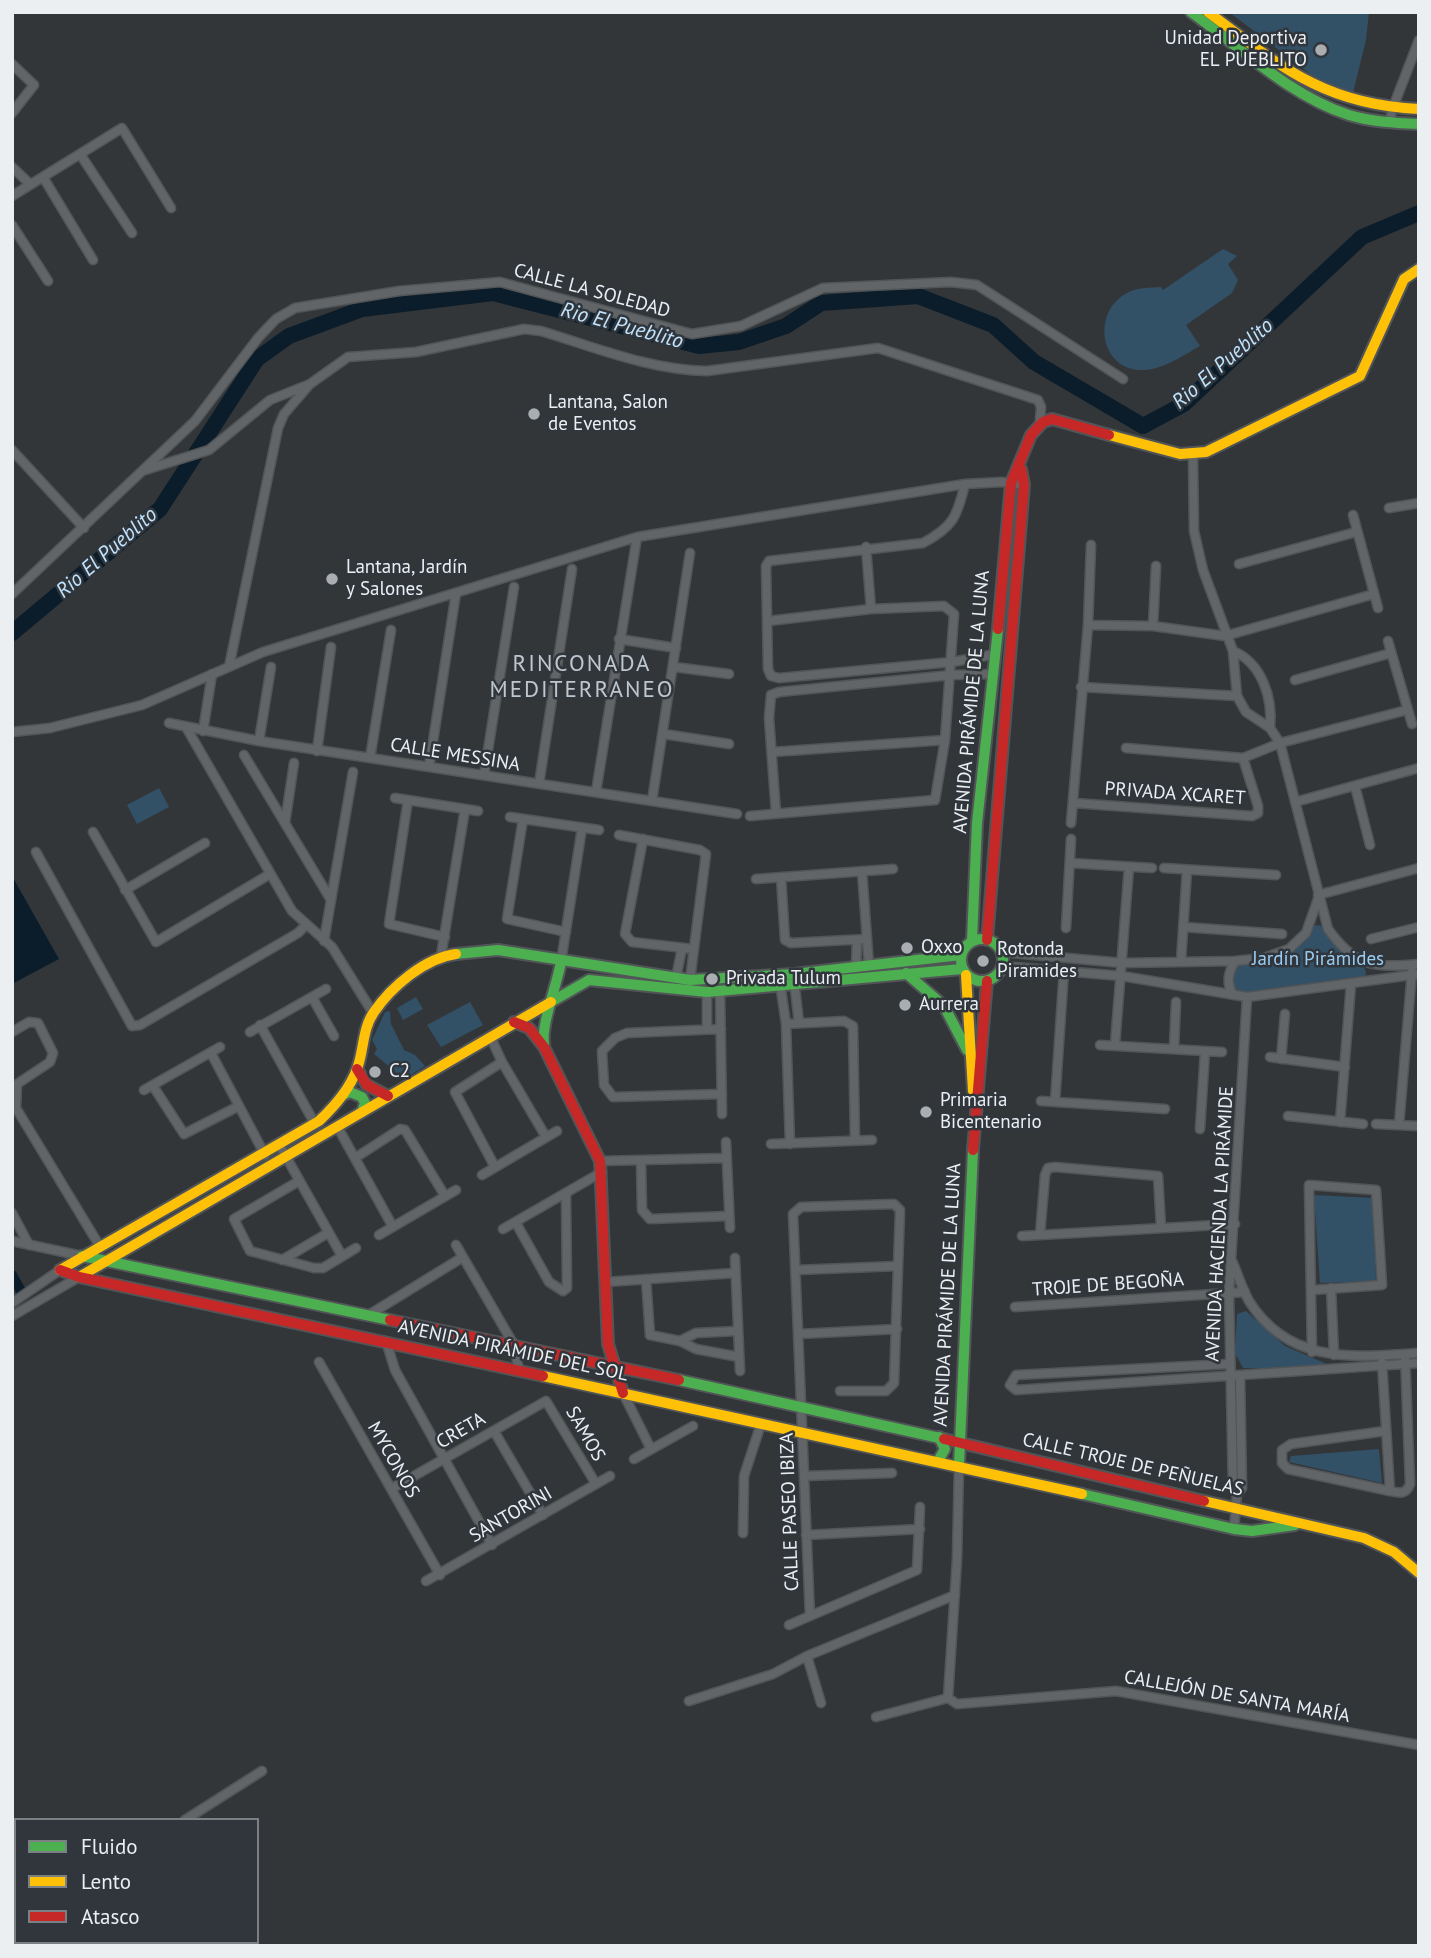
<!DOCTYPE html>
<html>
<head>
<meta charset="utf-8">
<style>
	body { margin:0 }
	#map { position:relative; width:1431px; height:1958px; overflow:hidden; background:#333639; font-family:"PT Sans",sans-serif }
	canvas { display:block }
	.frame { position:absolute; inset:0; border:14px solid #ebeff2; pointer-events:none }
	.legend { position:absolute; left:14px; top:1818px; width:245px; height:126px; box-sizing:border-box; background:#30363c; border:2px solid #7b8085; margin:0; padding:9px 12px; list-style:none; font-size:21px; color:#ebeff2 }
	.legend li { display:flex; align-items:center; gap:14px; height:35px }
	.legend b { width:35px; border:2px solid #7b8085 }
</style>
</head>
<body>
<div id="map">
<canvas width="1431" height="1958"></canvas>
<div class="frame"></div>
<ul class="legend">
<li><b style="height:9px;background:#4caf50"></b>Fluido</li>
<li><b style="height:9px;background:#ffc107"></b>Lento</li>
<li><b style="height:9px;background:#c62828"></b>Atasco</li>
</ul>
</div>
<script>
const context = document.querySelector('canvas').getContext('2d');
context.lineJoin = 'round';
function fill(path, color) { context.fillStyle = color; context.fill(path, 'evenodd'); }
function stroke(path, color, width, dash) { context.strokeStyle = color; context.lineWidth = width; context.lineCap = dash ? 'butt' : 'round'; context.setLineDash(dash || []); context.stroke(path); }
function write(font, color, halo, rows, align = 'center') {
  context.font = font + ' "PT Sans",sans-serif'; context.lineWidth = 5; context.setLineDash([]); context.textBaseline = 'middle'; context.strokeStyle = halo; context.fillStyle = color; for (const [text, x, y, turn = 0] of rows) {
    context.save(); context.translate(x, y); context.rotate((+turn || 0) * Math.PI / 180); context.textAlign = isNaN(turn) ? turn : align; if (halo) context.strokeText(text, 0, 0); context.fillText(text, 0, 0); context.restore();
  }
}
fill(new Path2D(`
	M 1229,12 L 1369,12 L 1366,40 L 1351,101 L 1326,86 Z
	M 1223,249 L 1237,256 L 1228,264 L 1238,280 L 1232,293 L 1186,325 L 1200,346 C 1184,355 1164,369 1145,370 C 1099,373 1090,310 1129,292 C 1139,287 1150,288 1161,287 L 1163,290 Z
	M 159,788 L 169,807 L 137,824 L 127,805 Z
	M 1316,925 C 1332,926 1365,958 1366,974 L 1361,982 L 1233,995 L 1231,968 L 1235,961 L 1289,949 L 1310,927 Z
	M 416,997 L 423,1009 L 403,1020 L 397,1008 Z
	M 470,1002 L 483,1025 L 441,1047 L 427,1025 Z
	M 390,1011 L 391,1024 L 404,1050 L 415,1055 L 425,1066 L 404,1079 L 374,1054 L 377,1049 L 372,1040 L 385,1012 Z
	M 1314,1195 L 1373,1198 L 1376,1281 L 1320,1283 Z
	M 1246,1311 L 1285,1346 L 1329,1365 L 1328,1370 L 1243,1368 L 1235,1353 L 1237,1314 Z
	M 1379,1449 L 1382,1483 L 1289,1462 L 1291,1456 Z`), '#325066');
fill(new Path2D(`
	M 12,876 L 59,959 L 12,984 Z`), '#0b1d2a');
stroke(new Path2D(`
	M 12,1275 L 21,1291`), '#0b1d2a', 10);
stroke(new Path2D(`
	M 12,633 L 160,509 L 257,359 L 289,336 L 362,309 L 493,293 L 699,346 L 739,342 L 786,326 L 821,303 L 918,296 L 993,325 L 1034,362 L 1143,426 L 1184,404 L 1362,237 L 1419,213`), '#0b1d2a', 16);
const street = new Path2D(`
	M 12,64 L 34,85 L 12,113
	M 1390,123 L 1392,110 L 1419,40
	M 80,154 L 132,233
	M 12,167 L 30,184
	M 43,177 L 93,260
	M 12,196 L 122,128 L 171,208
	M 12,225 L 48,281
	M 12,450 L 84,528
	M 1193,455 L 1194,531 L 1203,570 L 1233,651 L 1237,696 L 1246,712 L 1270,728 L 1280,743 L 1328,929 C 1355,967 1374,968 1419,964
	M 145,470 L 209,450 L 270,400 L 310,384
	M 965,484 C 957,517 953,527 923,543 L 769,561 L 766,566 L 768,669 L 771,676 L 779,678 L 952,662 L 996,654
	M 1389,508 L 1419,503
	M 1353,515 L 1378,608
	M 866,547 L 871,609
	M 1239,564 L 1356,532
	M 12,594 L 195,421 L 258,338 L 276,319 L 295,308 L 399,291 L 500,282 L 692,334 L 741,326 L 823,288 L 951,282 L 977,285 L 1123,379
	M 1088,625 L 1153,626 L 1225,636 L 1374,594
	M 1153,626 L 1156,566
	M 619,639 L 676,648
	M 1388,641 L 1412,724
	M 1233,651 C 1262,663 1273,698 1270,728
	M 229,667 L 278,428 L 284,414 L 310,384 L 348,357 L 416,352 L 524,329 L 541,331 C 594,347 650,370 707,371 L 878,348 L 1038,400 L 1041,407 L 1040,421
	M 674,667 L 729,674
	M 1295,680 L 1391,653
	M 1081,687 L 1237,696
	M 169,723 L 259,741 L 737,814
	M 186,727 L 292,911 L 332,947 L 373,1013
	M 203,731 L 212,674
	M 12,732 L 50,728 L 142,705 L 263,652 L 637,537 L 965,484 L 1002,482 L 1024,485
	M 664,734 L 729,744
	M 259,741 L 271,667
	M 1126,748 L 1243,758 L 1280,743 L 1407,710
	M 317,751 L 331,647
	M 772,752 L 945,740
	M 244,755 L 331,900
	M 370,758 L 391,630
	M 429,767 L 456,593
	M 484,775 L 514,587
	M 539,784 L 572,569
	M 1355,786 L 1370,845
	M 596,792 L 637,537
	M 395,798 L 478,811
	M 408,800 L 389,924 L 445,937
	M 652,801 L 690,553
	M 1295,802 L 1419,768
	M 1074,803 L 1252,816 L 1258,813 L 1258,806 L 1243,758
	M 776,813 L 769,718 L 771,695 L 779,692 L 951,675 L 994,674
	M 750,816 L 935,800 L 945,740 L 954,614 L 944,606 L 871,609 L 768,621
	M 510,817 L 599,830
	M 523,819 L 507,919 L 566,932
	M 285,823 L 294,763
	M 1071,823 L 1088,625 L 1091,545
	M 93,832 L 156,942 L 270,874
	M 619,835 L 700,850 L 706,854 L 690,980
	M 643,839 L 625,934 L 632,942 L 693,949
	M 36,852 L 132,1026 L 140,1025 L 298,933 L 306,925
	M 1070,863 L 1152,868
	M 1164,868 L 1276,875
	M 862,871 L 869,966
	M 781,877 L 785,940 L 791,943 L 867,939
	M 756,879 L 893,869
	M 125,890 L 205,843
	M 1318,895 L 1419,868
	M 1183,927 L 1282,934
	M 1066,928 L 1071,839
	M 1371,939 L 1419,927
	M 324,941 L 353,772
	M 1001,952 L 1123,963 L 1235,961 L 1264,958 L 1289,949 L 1306,933 L 1318,899
	M 441,956 L 465,809
	M 1181,961 L 1187,870
	M 561,962 L 582,828
	M 1002,966 L 1122,976 L 1247,997 L 1419,974
	M 856,968 L 857,940
	M 676,978 L 682,948
	M 794,980 L 799,1023
	M 780,983 L 786,1024 L 790,1144
	M 720,991 L 722,1114
	M 707,992 L 707,1029
	M 1233,995 C 1226,983 1228,973 1235,961
	M 312,997 L 334,1036
	M 786,1024 L 844,1021 L 853,1026 L 855,1140
	M 260,1025 L 315,1124
	M 721,1029 L 627,1033 L 615,1038 L 602,1051 L 604,1085 L 613,1097 L 722,1094
	M 12,1032 L 29,1022 L 38,1023 L 53,1053 L 50,1062 L 17,1084 L 16,1108 L 99,1245
	M 250,1032 L 326,989
	M 490,1036 L 502,1062 L 546,1137
	M 1100,1045 L 1222,1052
	M 1115,1045 L 1129,867
	M 1174,1048 L 1176,1002
	M 211,1053 L 265,1155
	M 1270,1057 L 1345,1067
	M 1281,1059 L 1285,1014
	M 153,1086 L 184,1134 L 239,1106
	M 144,1090 L 220,1047
	M 1041,1101 L 1165,1109
	M 1055,1102 L 1064,970
	M 1288,1116 L 1363,1124
	M 1340,1122 L 1351,984
	M 1376,1124 L 1419,1126
	M 1399,1125 L 1412,971
	M 337,1126 L 393,1227
	M 1200,1129 L 1205,1052
	M 726,1142 L 730,1228
	M 771,1144 L 872,1140
	M 280,1146 L 342,1256
	M 355,1158 L 400,1129 L 405,1130 L 445,1196
	M 600,1161 L 726,1158
	M 641,1162 L 642,1210 L 650,1219 L 729,1216
	M 495,1167 L 455,1092 L 502,1062
	M 482,1175 L 557,1131
	M 299,1181 L 234,1219 L 250,1251 L 314,1268 L 323,1268 L 356,1248
	M 12,1213 L 29,1245
	M 516,1223 L 549,1282 L 563,1291 L 567,1288 L 566,1195
	M 503,1229 L 602,1172
	M 379,1235 L 456,1190
	M 1040,1235 L 1045,1175 L 1048,1168 L 1055,1167 L 1158,1176 L 1161,1227
	M 1022,1236 L 1235,1224
	M 12,1241 L 82,1256
	M 456,1245 L 514,1345 L 519,1371
	M 735,1258 L 740,1371
	M 282,1260 L 328,1233
	M 1232,1261 C 1238,1274 1242,1289 1249,1301 C 1289,1365 1354,1357 1419,1353
	M 796,1270 L 898,1266
	M 646,1279 L 650,1335 L 680,1341 L 696,1349 L 739,1357
	M 606,1282 L 735,1273
	M 1331,1288 L 1334,1355
	M 12,1303 L 60,1270
	M 1015,1307 L 1245,1292
	M 12,1316 L 79,1277
	M 367,1316 L 463,1257
	M 799,1334 L 897,1329
	M 386,1341 L 395,1370 L 492,1545
	M 680,1341 L 696,1333 L 737,1331
	M 1312,1352 L 1309,1185 L 1376,1190 L 1382,1285 L 1313,1290
	M 319,1362 L 440,1575
	M 1382,1362 L 1390,1491
	M 1229,1364 L 1016,1375 L 1010,1385 L 1016,1390 L 1419,1363
	M 623,1393 L 651,1449
	M 494,1431 L 543,1515
	M 1385,1431 L 1291,1444 L 1282,1450 L 1282,1463 L 1288,1469 L 1390,1491 C 1399,1493 1406,1495 1410,1484 L 1405,1354
	M 634,1459 L 693,1426
	M 804,1476 L 892,1473
	M 391,1489 L 546,1401 L 596,1484
	M 1237,1494 L 1233,1488 L 1229,1293 L 1247,997
	M 1234,1529 L 1237,1494 L 1242,1488 L 1240,1377
	M 743,1533 L 744,1476 L 761,1424
	M 806,1535 L 920,1529
	M 426,1581 L 610,1476
	M 810,1616 L 793,1214 L 801,1207 L 894,1204 L 900,1210 L 894,1383 L 886,1391 L 840,1391
	M 789,1625 L 917,1570 L 920,1507
	M 807,1656 L 821,1703
	M 948,1698 L 957,1704 L 1116,1691 L 1419,1745
	M 948,1698 L 957,1559 L 959,1465
	M 689,1701 L 773,1674 L 807,1656 L 955,1595
	M 876,1717 L 948,1698
	M 185,1820 L 262,1771
	M 12,1930 L 16,1927`);
const fast = new Path2D(`
	M 1191,12 C 1241,48 1290,96 1349,115 C 1372,122 1396,123 1419,124
	M961 960a21 21 0 1 1 42 0a21 21 0 1 1-42 0Z
	M 972,941 L 977,823 L 998,629
	M 456,954 L 498,950 L 690,980 L 794,974 L 961,955
	M 906,973 L 944,1006 L 967,1050
	M 551,1002 L 589,980 L 707,992 L 962,969
	M 544,1044 C 541,1024 557,985 561,962
	M 343,1095 L 350,1092 L 362,1097 L 365,1103 L 362,1112
	M 82,1256 L 390,1320
	M 679,1380 L 944,1439
	M 938,1461 L 945,1449 L 939,1437
	M 959,1465 L 973,1150
	M 1082,1494 L 1234,1529 L 1252,1531 L 1295,1525`);
const slow = new Path2D(`
	M 1208,12 C 1280,66 1324,105 1419,109
	M 1109,435 L 1180,454 L 1206,452 L 1360,376 L 1404,279 L 1419,269
	M 966,975 L 973,1091
	M 60,1270 L 319,1121 C 334,1107 350,1088 357,1069 C 364,1051 362,1029 374,1012 C 392,986 425,958 456,954
	M 79,1277 L 551,1002
	M 543,1376 L 1082,1494
	M 1204,1501 L 1364,1538 L 1394,1552 L 1419,1573`);
const jam = new Path2D(`
	M 998,629 L 1011,483 L 1031,435 L 1043,422 L 1052,419 L 1109,435
	M 987,940 L 1024,485 L 1021,469
	M 514,1022 L 529,1028 L 544,1047 L 600,1161 L 608,1344 L 623,1393
	M 357,1069 L 367,1085 L 388,1096
	M 973,1150 L 987,981
	M 60,1270 L 79,1277 L 543,1376
	M 390,1320 L 679,1380
	M 944,1439 L 1204,1501`);
stroke(street, '#515557', 11);
stroke(fast, '#515557', 14);
stroke(slow, '#515557', 14);
stroke(jam, '#515557', 14);
stroke(street, '#626567', 8);
stroke(fast, '#4caf50', 10);
stroke(slow, '#ffc107', 10);
stroke(jam, '#c62828', 10);
for (const [x, y, r, color] of [
	[1321,50,7,"#abaeb1"],
	[534,414,7,"#abaeb1"],
	[332,579,7,"#abaeb1"],
	[907,948,7,"#abaeb1"],
	[983,961,7,"#abaeb1"],
	[712,979,7,"#abaeb1"],
	[905,1005,7,"#abaeb1"],
	[375,1072,7,"#abaeb1"],
	[926,1112,7,"#abaeb1"]
]) { const dot = new Path2D(); dot.arc(x, y, r, 0, 2 * Math.PI); context.fillStyle = color; context.fill(dot); stroke(dot, '#30363c', 2.5); }
write('19px', '#ebeff2', '#30363c', [
	["Unidad Deportiva",1307,39,"right"],
	["EL PUEBLITO",1307,61,"right"],
	["Lantana, Salon",548,403],
	["de Eventos",548,425],
	["Lantana, Jardín",346,568],
	["y Salones",346,590],
	["Oxxo",921,948],
	["Rotonda",997,950],
	["Piramides",997,972],
	["Privada Tulum",726,979],
	["Aurrera",919,1005],
	["C2",389,1072],
	["Primaria",940,1101],
	["Bicentenario",940,1123]
], 'left');
write('19px', '#ebeff2', '#30363c', [
	["CALLE LA SOLEDAD",592,291,15],
	["AVENIDA PIRÁMIDE DE LA LUNA",972,702,-85],
	["CALLE MESSINA",455,755,9],
	["PRIVADA XCARET",1175,794,4],
	["AVENIDA HACIENDA LA PIRÁMIDE",1220,1224,-87],
	["TROJE DE BEGOÑA",1108,1285,-4],
	["AVENIDA PIRÁMIDE DE LA LUNA",948,1295,-87],
	["AVENIDA PIRÁMIDE DEL SOL",513,1351,12],
	["CRETA",461,1431,-30],
	["SAMOS",585,1434,60],
	["MYCONOS",393,1460,60],
	["CALLE TROJE DE PEÑUELAS",1133,1465,13],
	["CALLE PASEO IBIZA",790,1512,-92],
	["SANTORINI",511,1515,-30],
	["CALLEJÓN DE SANTA MARÍA",1237,1697,10]
]);
write('19px', '#9accf2', '#30363c', [
	["Jardín Pirámides",1318,960]
]);
write('italic 21px', '#c2e3fd', '#30363c', [
	["Rio El Pueblito",622,326,15],
	["Rio El Pueblito",1223,364,-41],
	["Rio El Pueblito",107,553,-41]
]);
context.letterSpacing = '2px';
write('23px', '#bfc7ce', '#30363c', [
	["RINCONADA",582,664],
	["MEDITERRANEO",582,690]
]);
context.letterSpacing = '0px';
</script>
</body>
</html>
